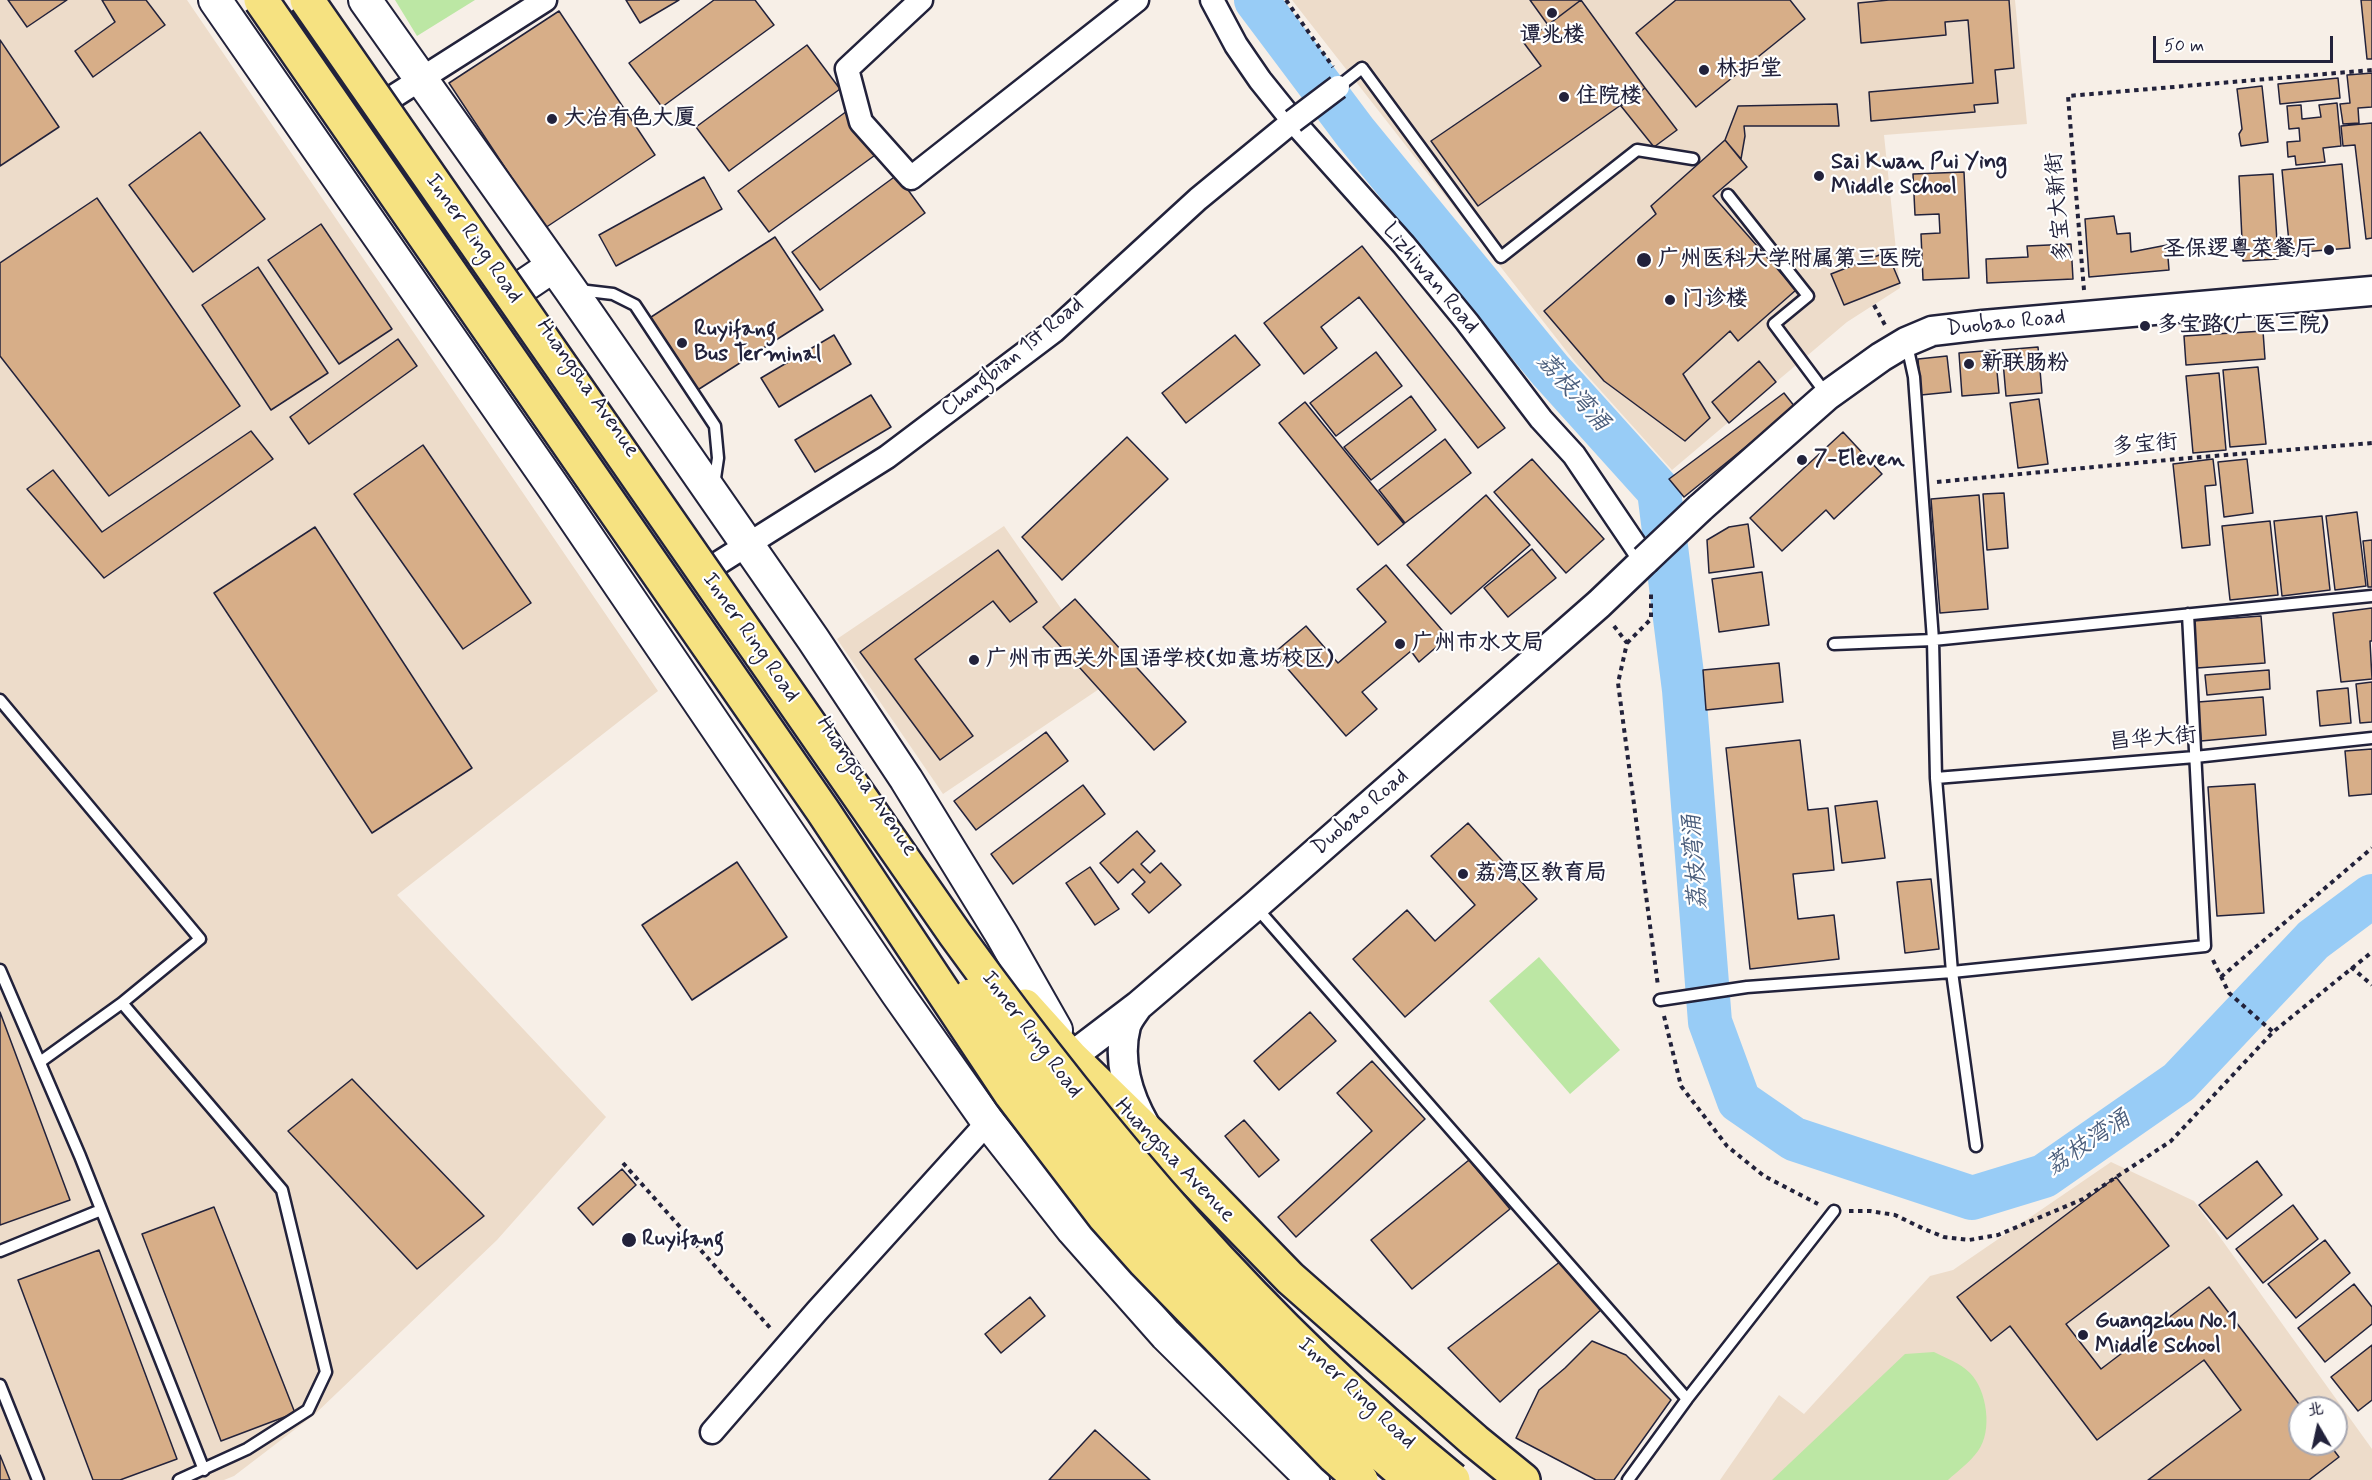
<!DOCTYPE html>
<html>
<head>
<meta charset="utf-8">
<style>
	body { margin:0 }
	#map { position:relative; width:2372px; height:1480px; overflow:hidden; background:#f7efe7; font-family:Mynerve,"LXGW WenKai TC",sans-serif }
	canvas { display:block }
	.north { position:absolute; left:2288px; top:1396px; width:60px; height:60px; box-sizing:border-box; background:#fff; border:2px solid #a7a7b1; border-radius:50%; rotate:351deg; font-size:16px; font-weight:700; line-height:24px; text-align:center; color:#22223b }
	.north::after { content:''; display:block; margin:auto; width:21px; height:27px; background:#22223b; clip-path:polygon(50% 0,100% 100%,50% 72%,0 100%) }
	.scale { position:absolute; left:2153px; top:36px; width:180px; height:27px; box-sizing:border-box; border:3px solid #22223b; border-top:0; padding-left:8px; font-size:18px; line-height:21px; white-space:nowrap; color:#22223b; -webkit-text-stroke:4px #fff; paint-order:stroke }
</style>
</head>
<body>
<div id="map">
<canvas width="2372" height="1480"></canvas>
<div class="north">北</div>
<div class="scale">50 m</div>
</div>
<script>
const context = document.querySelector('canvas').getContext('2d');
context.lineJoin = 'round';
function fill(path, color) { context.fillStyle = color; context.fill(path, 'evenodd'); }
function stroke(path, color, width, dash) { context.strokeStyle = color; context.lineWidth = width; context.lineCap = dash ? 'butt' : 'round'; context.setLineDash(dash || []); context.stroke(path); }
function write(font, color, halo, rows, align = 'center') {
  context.font = font + ' Mynerve,"LXGW WenKai TC",sans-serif'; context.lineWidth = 4.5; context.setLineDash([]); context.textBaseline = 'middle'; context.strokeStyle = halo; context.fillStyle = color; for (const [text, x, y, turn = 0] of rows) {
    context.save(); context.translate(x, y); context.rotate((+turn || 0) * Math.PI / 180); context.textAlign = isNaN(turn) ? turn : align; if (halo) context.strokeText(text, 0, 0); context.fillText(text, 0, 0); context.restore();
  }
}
fill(new Path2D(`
	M 0,0 L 187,0 L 658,691 L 397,895 L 606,1117 L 497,1240 L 315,1414 L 234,1476 L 224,1480 L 0,1480 Z
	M 1292,0 L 2015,0 L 2027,124 L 1884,135 L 1900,288 L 1847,322 L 1672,470 L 1575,362 Z
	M 1004,526 L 1111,681 L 943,794 L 837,639 Z
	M 2111,1162 L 2194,1201 L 2372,1449 L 2372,1480 L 1720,1480 L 1779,1395 L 1804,1414 L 1930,1276 L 1953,1270 ZM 2300,1408 L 2336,1408 L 2336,1444 L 2300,1444 Z`), '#eddcca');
fill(new Path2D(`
	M 395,0 L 475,0 L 417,36 Z
	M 1539,957 L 1620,1050 L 1570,1094 L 1489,1001 Z
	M 1934,1352 C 1946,1358 1960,1363 1970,1373 C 1987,1390 1993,1431 1978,1451 C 1970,1462 1958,1471 1948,1480 L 1772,1480 L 1905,1354 Z`), '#bce7a4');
stroke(new Path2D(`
	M 1256,0 L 1355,132 L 1550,370 L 1659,491 L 1684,690 L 1710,1022 L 1739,1101 L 1794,1139 L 1972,1198 L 2044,1176 L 2179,1082 L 2313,940 L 2372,896`), '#98ccf6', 44);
const building = new Path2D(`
	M 8,0 L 67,0 L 27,27 Z
	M 102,0 L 146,0 L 165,25 L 93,77 L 75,51 L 115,22 Z
	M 626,0 L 679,0 L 640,23 Z
	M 714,0 L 755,0 L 774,25 L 662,107 L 629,63 Z
	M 1530,0 L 1581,0 L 1548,25 Z
	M 1581,0 L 1645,88 L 1478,206 L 1431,141 L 1541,66 L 1524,43 Z
	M 1676,0 L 1790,0 L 1805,19 L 1696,107 L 1636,33 Z
	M 1889,0 L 2009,0 L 2014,68 L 1995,70 L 1998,103 L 1974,105 L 1975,112 L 1871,121 L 1869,92 L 1973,83 L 1968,20 L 1945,22 L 1946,35 L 1861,43 L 1858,3 Z
	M 2361,0 L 2372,0 L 2372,59 L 2367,59 Z
	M 559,11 L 655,155 L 545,228 L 449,83 Z
	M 0,40 L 59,127 L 0,166 Z
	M 807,45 L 840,89 L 729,171 L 696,127 Z
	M 2372,73 L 2372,107 L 2358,108 L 2359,123 L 2343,124 L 2340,104 L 2350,103 L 2347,75 Z
	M 2338,78 L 2340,98 L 2280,104 L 2278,84 Z
	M 2262,86 L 2268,142 L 2241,146 L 2239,134 L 2242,129 L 2237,89 Z
	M 1645,88 L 1677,130 L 1654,147 L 1621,106 Z
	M 2337,103 L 2341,146 L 2323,148 L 2325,162 L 2296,165 L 2295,156 L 2288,157 L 2287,142 L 2300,141 L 2299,128 L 2289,129 L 2287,106 L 2301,105 L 2302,119 L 2321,117 L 2319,105 Z
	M 1837,104 L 1839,126 L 1744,126 L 1745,136 L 1741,159 L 1725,140 L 1738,106 Z
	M 847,111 L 878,153 L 769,232 L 738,191 Z
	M 2372,123 L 2372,238 L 2366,239 L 2355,145 L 2343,146 L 2341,126 Z
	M 200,132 L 265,219 L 193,272 L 129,185 Z
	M 1725,140 L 1747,167 L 1713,196 L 1796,290 L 1738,341 L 1730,331 L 1683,374 L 1710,418 L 1685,441 L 1604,381 L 1544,311 L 1656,214 L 1651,206 Z
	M 2342,164 L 2350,248 L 2290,253 L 2282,170 Z
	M 1964,172 L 1969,278 L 1923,280 L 1921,234 L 1940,233 L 1939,214 L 1915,215 L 1913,174 Z
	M 2273,174 L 2278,259 L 2243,261 L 2239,176 Z
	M 897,175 L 925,213 L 820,290 L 792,252 Z
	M 704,177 L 722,209 L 616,266 L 599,235 Z
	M 97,198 L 240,406 L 109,496 L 0,356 L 0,263 Z
	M 2114,216 L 2117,234 L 2130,233 L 2131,252 L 2167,245 L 2169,270 L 2089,277 L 2085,219 Z
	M 321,224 L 392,329 L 339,364 L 268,260 Z
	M 775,237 L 823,310 L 696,391 L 648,319 Z
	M 2071,244 L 2073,279 L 1987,283 L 1986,259 L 2028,257 L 2027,246 Z
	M 1362,246 L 1505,428 L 1478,448 L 1359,297 L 1321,327 L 1337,348 L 1304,374 L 1264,323 Z
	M 1887,252 L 1900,283 L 1844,305 L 1831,274 Z
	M 258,267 L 328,373 L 271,410 L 202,305 Z
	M 2263,331 L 2265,359 L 2186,365 L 2184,336 Z
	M 834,335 L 851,364 L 779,407 L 761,378 Z
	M 1235,335 L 1260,365 L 1186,423 L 1162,393 Z
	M 398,339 L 417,366 L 309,444 L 290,417 Z
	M 2038,347 L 2042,393 L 2006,396 L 2002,350 Z
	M 1995,350 L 1999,393 L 1962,396 L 1959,353 Z
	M 1376,352 L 1402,386 L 1336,436 L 1310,403 Z
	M 1947,356 L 1951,392 L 1921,395 L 1918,359 Z
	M 1759,361 L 1776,382 L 1729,423 L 1712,402 Z
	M 2258,367 L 2266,444 L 2230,447 L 2223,370 Z
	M 2219,373 L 2226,450 L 2193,453 L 2186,376 Z
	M 1784,393 L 1795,407 L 1684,497 L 1669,479 Z
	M 871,395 L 891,427 L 815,472 L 795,440 Z
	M 1411,396 L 1436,430 L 1371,480 L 1344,447 Z
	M 2039,399 L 2048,464 L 2018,468 L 2010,403 Z
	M 1305,402 L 1404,524 L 1378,545 L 1279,423 Z
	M 251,431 L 273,459 L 104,578 L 27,489 L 53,470 L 102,532 Z
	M 1843,432 L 1882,474 L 1834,519 L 1826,510 L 1782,551 L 1750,518 Z
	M 1127,437 L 1168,479 L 1062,580 L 1022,537 Z
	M 1445,439 L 1471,473 L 1405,523 L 1379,490 Z
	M 423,445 L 531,603 L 463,649 L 354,494 Z
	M 1532,459 L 1604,539 L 1566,573 L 1494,492 Z
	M 2213,459 L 2216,485 L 2205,486 L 2210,545 L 2182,548 L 2173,464 Z
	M 2247,459 L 2253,513 L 2224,517 L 2218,462 Z
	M 2004,493 L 2008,548 L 1987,550 L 1983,494 Z
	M 1486,495 L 1530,545 L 1451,614 L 1407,565 Z
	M 1979,495 L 1988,609 L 1940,613 L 1931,499 Z
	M 2357,512 L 2366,586 L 2335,590 L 2326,516 Z
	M 2322,516 L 2330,590 L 2282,596 L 2274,521 Z
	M 2270,521 L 2278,595 L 2230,600 L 2222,526 Z
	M 1748,524 L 1754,567 L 1709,573 L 1707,540 L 1729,527 Z
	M 315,527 L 472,768 L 372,833 L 214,593 Z
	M 2372,540 L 2372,587 L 2368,587 L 2363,541 Z
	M 1532,549 L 1556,578 L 1508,617 L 1484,588 Z
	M 998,550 L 1037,602 L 1010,622 L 993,601 L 915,659 L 973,736 L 940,760 L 860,652 Z
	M 1386,565 L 1448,637 L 1419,662 L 1411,651 L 1362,692 L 1377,709 L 1346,736 L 1274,653 L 1306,626 L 1338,663 L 1386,622 L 1357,589 Z
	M 1762,572 L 1769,625 L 1719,632 L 1712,579 Z
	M 1075,599 L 1186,722 L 1154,750 L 1043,627 Z
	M 2372,608 L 2372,641 L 2370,641 L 2372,679 L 2341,682 L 2333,613 Z
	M 2261,616 L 2265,663 L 2197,668 L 2193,621 Z
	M 1779,663 L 1783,702 L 1706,710 L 1703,670 Z
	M 2269,670 L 2270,689 L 2207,695 L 2205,675 Z
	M 2372,682 L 2372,722 L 2360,723 L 2356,684 Z
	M 2348,688 L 2351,723 L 2320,726 L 2317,691 Z
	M 2263,697 L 2266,735 L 2201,741 L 2198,702 Z
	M 1046,732 L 1068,761 L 976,830 L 954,801 Z
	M 1800,740 L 1808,810 L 1828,808 L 1834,870 L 1793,874 L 1798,919 L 1834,915 L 1839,959 L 1750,969 L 1726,748 Z
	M 2372,749 L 2372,794 L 2349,796 L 2345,751 Z
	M 2255,784 L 2264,913 L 2217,916 L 2208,787 Z
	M 1083,785 L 1105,814 L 1013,884 L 991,854 Z
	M 1877,801 L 1885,858 L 1842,863 L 1835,806 Z
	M 1468,823 L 1537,899 L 1405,1017 L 1353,959 L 1407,910 L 1435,941 L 1475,905 L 1431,856 Z
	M 1137,831 L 1155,851 L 1141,864 L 1150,873 L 1161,863 L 1181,885 L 1149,913 L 1132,894 L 1145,882 L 1133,869 L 1118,883 L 1100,863 Z
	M 737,862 L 787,937 L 692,1000 L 642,925 Z
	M 1090,867 L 1119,909 L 1095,925 L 1066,883 Z
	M 1931,879 L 1939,949 L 1905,953 L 1897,882 Z
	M 0,1012 L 70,1200 L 0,1225 Z
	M 1310,1012 L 1336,1041 L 1279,1090 L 1254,1061 Z
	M 1372,1061 L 1425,1119 L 1296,1237 L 1278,1217 L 1372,1131 L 1337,1093 Z
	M 352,1079 L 484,1216 L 417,1269 L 288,1131 Z
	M 1244,1120 L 1279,1160 L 1259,1177 L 1225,1136 Z
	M 1469,1160 L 1510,1209 L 1412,1289 L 1371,1240 Z
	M 2257,1161 L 2282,1195 L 2227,1239 L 2199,1205 Z
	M 622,1169 L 636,1185 L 593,1225 L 578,1208 Z
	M 2116,1177 L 2169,1246 L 2066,1324 L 2101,1369 L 2209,1287 L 2302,1408 L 2300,1408 L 2300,1444 L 2329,1444 L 2339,1457 L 2309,1480 L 2148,1480 L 2241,1410 L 2204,1360 L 2097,1440 L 2010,1326 L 1991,1341 L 1957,1297 Z
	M 2293,1205 L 2318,1239 L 2263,1283 L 2236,1249 Z
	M 214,1207 L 295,1413 L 221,1441 L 142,1234 Z
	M 2325,1240 L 2350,1273 L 2296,1318 L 2268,1284 Z
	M 99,1250 L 177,1459 L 120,1480 L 93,1480 L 18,1280 Z
	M 1561,1261 L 1603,1308 L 1500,1402 L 1448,1348 Z
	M 2354,1284 L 2372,1307 L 2372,1324 L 2325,1362 L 2298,1328 Z
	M 1030,1297 L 1045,1316 L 1001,1353 L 985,1334 Z
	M 1592,1341 L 1626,1355 L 1671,1400 L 1614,1480 L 1596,1480 L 1516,1438 L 1539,1390 L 1565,1368 Z
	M 2372,1345 L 2372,1400 L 2358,1411 L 2331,1377 Z
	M 1095,1430 L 1150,1480 L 1049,1480 Z
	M 0,1455 L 10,1480 L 0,1480 Z`);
fill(building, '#d7ae88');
stroke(building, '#22223b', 1.5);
const service = new Path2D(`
	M 1338,87 L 1362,68 L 1501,257 L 1637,150 L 1693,159
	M 1728,195 L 1808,296 L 1774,324 L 1827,395
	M 579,290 L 613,294 L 635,305 L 715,426 L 718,458 L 714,485
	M 1907,345 L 1914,377 L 1933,640 L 1936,778 L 1952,972 L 1976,1146
	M 1834,644 L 1933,640 L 2372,596
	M 0,700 L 200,939 L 122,1003
	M 1936,778 L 2195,757 L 2372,738
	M 1255,906 L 1687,1399
	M 0,970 L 80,1156 L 204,1470
	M 1660,1000 L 1747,987 L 1952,972 L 2205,946 L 2188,614
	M 40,1062 L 122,1003 L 282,1190 L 326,1372 L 308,1410 L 247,1449 L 179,1480
	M 0,1251 L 101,1210
	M 0,1385 L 38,1480
	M 1628,1480 L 1687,1399 L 1834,1211`);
const minor = new Path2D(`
	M 921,0 L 847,69 L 861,122 L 911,178 L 1137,0
	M 1212,0 L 1236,45 L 1260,80 L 1293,121 L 1404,245 L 1467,322 L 1541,419 L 1574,455 L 1645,560
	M 388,100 L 545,0
	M 712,567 L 887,457 L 1054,331 L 1198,199 L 1293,121
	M 712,1432 L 817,1311 L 988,1122`);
const tertiary = new Path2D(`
	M 1700,508 L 1828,395 L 1881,357 L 1906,342 L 1932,331 L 1983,325 L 2372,291
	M 1138,1006 C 1134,1012 1128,1019 1126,1026 C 1117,1060 1128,1096 1145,1125
	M 1049,1064 L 1071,1057 L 1138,1006 L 1255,906 L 1599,604 L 1645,560`);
const secondary = new Path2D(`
	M 215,0 L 556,491 L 897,993 L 988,1122 L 1073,1230 L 1166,1335 L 1313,1480
	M 365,0 L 570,289 L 813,639 L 906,779 L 1002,935 L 1056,1030
	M 519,289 L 553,266`);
const trunk = new Path2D(`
	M 1025,1006 L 1071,1057 L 1148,1132 L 1290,1278 L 1475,1441 L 1523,1480`);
stroke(service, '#22223b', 15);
stroke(minor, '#22223b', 27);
stroke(tertiary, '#22223b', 33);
stroke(secondary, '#22223b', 36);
stroke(trunk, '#22223b', 38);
stroke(new Path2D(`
	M 1286,0 L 1333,67
	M 2084,290 L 2068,96 L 2372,70
	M 1874,305 L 1885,325
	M 1937,482 L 2178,459 L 2372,443
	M 1614,626 L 1627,643 L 1618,683 L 1658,986
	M 1627,643 L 1651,619 L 1651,591
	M 2213,960 L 2229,993 L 2273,1032
	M 2351,967 L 2372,985
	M 2221,977 L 2372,848
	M 1664,1016 L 1681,1086 L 1727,1146 L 1764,1176 L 1818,1204
	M 623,1163 L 772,1330
	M 1849,1211 L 1870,1211 L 1895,1215 L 1924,1229 L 1944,1237 L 1969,1240 L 1998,1235 L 2083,1199 L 2171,1141 L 2273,1032 L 2372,952`), '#22223b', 4, [4.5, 4.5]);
stroke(service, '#fff', 10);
stroke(minor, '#fff', 22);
stroke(tertiary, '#fff', 28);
stroke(secondary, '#fff', 32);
stroke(trunk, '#f6e281', 33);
const minorBridge = new Path2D(`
	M 1293,121 L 1338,87`);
const tertiaryBridge = new Path2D(`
	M 1645,560 L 1700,508`);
const trunkBridge = new Path2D(`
	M 261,0 L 823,811 L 1011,1094 L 1104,1216 L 1145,1262 L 1334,1456 L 1361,1480
	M 307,0 L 955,934 C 1100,1134 1260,1324 1453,1480
	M 970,996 L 1059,1116 L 1120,1189 L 1224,1306 L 1271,1358 L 1411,1480`);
stroke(minorBridge, '#22223b', 27, []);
stroke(tertiaryBridge, '#22223b', 33, []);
stroke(trunkBridge, '#22223b', 38, []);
stroke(minorBridge, '#fff', 22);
stroke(tertiaryBridge, '#fff', 28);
stroke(trunkBridge, '#f6e281', 33);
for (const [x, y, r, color] of [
	[1552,13,6,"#22223b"],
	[1704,70,6,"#22223b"],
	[1564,97,6,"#22223b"],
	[552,119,6,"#22223b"],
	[1819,176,6,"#22223b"],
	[2329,250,6,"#22223b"],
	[1644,260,8,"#22223b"],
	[1670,300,6,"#22223b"],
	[2145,326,6,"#22223b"],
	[682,343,6,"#22223b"],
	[1969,364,6,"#22223b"],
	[1802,460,6,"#22223b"],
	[1400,644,6,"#22223b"],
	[974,660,6,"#22223b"],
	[1463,874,6,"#22223b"],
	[629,1240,8,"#22223b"],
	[2083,1335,6,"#22223b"]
]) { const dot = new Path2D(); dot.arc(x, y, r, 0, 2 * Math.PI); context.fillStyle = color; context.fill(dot); stroke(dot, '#fff', 2); }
write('bold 22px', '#22223b', '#fff', [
	["谭兆楼",1552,36,"center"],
	["林护堂",1716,70],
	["住院楼",1576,97],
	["大冶有色大厦",564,119],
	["Sai Kwan Pui Ying",1831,163],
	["Middle School",1831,188],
	["圣保逻粤菜餐厅",2317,250,"right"],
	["广州医科大学附属第三医院",1658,260],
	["门诊楼",1682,300],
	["多宝路(广医三院)",2157,326],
	["Ruyifang",694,330],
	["Bus Terminal",694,355],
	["新联肠粉",1981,364],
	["7-Eleven",1814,460],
	["广州市水文局",1412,644],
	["广州市西关外国语学校(如意坊校区)",986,660],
	["荔湾区教育局",1475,874],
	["Ruyifang",642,1240],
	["Guangzhou No.1",2095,1322],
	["Middle School",2095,1347]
], 'left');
write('22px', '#22223b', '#fff', [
	["多宝大新街",2060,207,-95],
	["Inner Ring Road",473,239,55],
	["Lizhiwan Road",1430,279,50],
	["Duobao Road",2006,324,-6],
	["Chongbian 1st Road",1013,358,-39],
	["Huangsha Avenue",587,389,55],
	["多宝街",2145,446,-5],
	["Inner Ring Road",750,638,55],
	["昌华大街",2153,740,-5],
	["Huangsha Avenue",866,787,56],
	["Duobao Road",1361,813,-41],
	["Inner Ring Road",1031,1035,53],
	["Huangsha Avenue",1174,1161,46],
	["Inner Ring Road",1356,1394,43]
]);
write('italic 24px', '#4b5e7c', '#fff', [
	["荔枝湾涌",1572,393,48],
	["荔枝湾涌",1697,862,-94],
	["荔枝湾涌",2089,1144,-34]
]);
</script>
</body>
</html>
